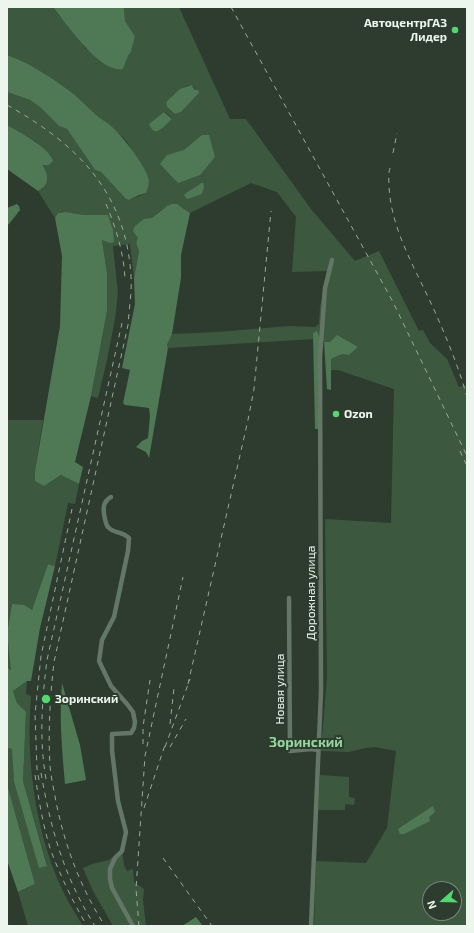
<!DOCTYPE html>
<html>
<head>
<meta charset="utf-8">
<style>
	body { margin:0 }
	#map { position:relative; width:474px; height:933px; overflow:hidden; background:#2d3c2f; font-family:"Exo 2",sans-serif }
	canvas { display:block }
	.frame { position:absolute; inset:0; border:8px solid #ecf6ed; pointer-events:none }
	.north { position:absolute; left:422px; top:881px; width:40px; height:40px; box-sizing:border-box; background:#2d3c2f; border:1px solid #79867b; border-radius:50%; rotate:250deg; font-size:11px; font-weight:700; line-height:16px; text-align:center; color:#ecf6ed }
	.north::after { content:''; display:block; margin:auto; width:14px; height:18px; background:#55d671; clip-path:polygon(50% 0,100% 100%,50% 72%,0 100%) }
</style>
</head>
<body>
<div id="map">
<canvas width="474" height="933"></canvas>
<div class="frame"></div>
<div class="north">N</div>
</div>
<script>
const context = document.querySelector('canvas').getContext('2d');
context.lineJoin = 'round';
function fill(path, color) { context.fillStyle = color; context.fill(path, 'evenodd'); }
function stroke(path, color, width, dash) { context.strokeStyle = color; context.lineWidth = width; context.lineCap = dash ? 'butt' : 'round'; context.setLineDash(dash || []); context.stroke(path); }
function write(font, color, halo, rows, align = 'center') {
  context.font = font + ' "Exo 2",sans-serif'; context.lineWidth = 4; context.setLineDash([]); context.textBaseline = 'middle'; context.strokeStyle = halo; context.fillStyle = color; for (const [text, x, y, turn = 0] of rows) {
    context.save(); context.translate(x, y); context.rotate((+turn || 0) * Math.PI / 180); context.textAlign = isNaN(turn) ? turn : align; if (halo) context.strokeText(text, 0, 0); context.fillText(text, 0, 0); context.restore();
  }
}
fill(new Path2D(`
	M 7,7 L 53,7 L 86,49 L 123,69 L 128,56 L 131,52 L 135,36 L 125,21 L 124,7 L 179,7 L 230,119 L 246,119 L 311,209 L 355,261 L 379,251 L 419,331 L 423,330 L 430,343 L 447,359 L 459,387 L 467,385 L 467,926 L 314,926 L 316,861 L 366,863 L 387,828 L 396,751 L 375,747 L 365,748 L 349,752 L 321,751 L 327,677 L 325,519 L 391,523 L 394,389 L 338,370 L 330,370 L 331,359 L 342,354 L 349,355 L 358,347 L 353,345 L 324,342 L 313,333 L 314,339 L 168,348 L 167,345 L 172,334 L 218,332 L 289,326 L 315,327 L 319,324 L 320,307 L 327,271 L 292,272 L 296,217 L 277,192 L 251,183 L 190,213 C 186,210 181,206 177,205 C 162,201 141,232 136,243 L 139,251 L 134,278 L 130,244 L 113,246 L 118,293 L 115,319 L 107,360 L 98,398 L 91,396 L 107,311 L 107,273 L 102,240 L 107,215 L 84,215 L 66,212 L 58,213 L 55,218 L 38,191 L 43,188 L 41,165 L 37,143 L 7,125 L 7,92 L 30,100 L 41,108 L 59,126 L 67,129 L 95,170 L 101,172 L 126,199 L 129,200 L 146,193 C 140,177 137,156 127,142 C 118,131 106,124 94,114 C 88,108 82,101 75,95 C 55,80 31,63 7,55 ZM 189,85 L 193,87 L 199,93 L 181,112 L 175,114 L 167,107 L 166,102 L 186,86 ZM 165,112 L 172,118 L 159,131 L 149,124 ZM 430,889 L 454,889 L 454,913 L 430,913 Z
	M 7,420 L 43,420 L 35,471 L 44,486 L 61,475 L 79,484 L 75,504 L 68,503 L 55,566 L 48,564 L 32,610 L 12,604 L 7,633 Z
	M 7,635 L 12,670 L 7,667 Z
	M 27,681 L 26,694 L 31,696 C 26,757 34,821 57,878 C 64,895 73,910 83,926 L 28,926 L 18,892 L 35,884 L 7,784 L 8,748 L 13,749 L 14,782 L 39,867 L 47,865 L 23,781 L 26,713 L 17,703 L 13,691 Z
	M 320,775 L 349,777 L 349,797 L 355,798 L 354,805 L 345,804 L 345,810 L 318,810 Z
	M 122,849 L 124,865 L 127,871 L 133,869 L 134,882 L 144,889 L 143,900 L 146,926 L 113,926 L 93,891 L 83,868 L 92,864 L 109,860 Z`), '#3c5940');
fill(new Path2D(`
	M 53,7 L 124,7 L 125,21 L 135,36 L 131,52 L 128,56 L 123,69 C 100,74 66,23 53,7 Z
	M 7,55 C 31,63 55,80 75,95 C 82,101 88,108 95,114 C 100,119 107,122 112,127 C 122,135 148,169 149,181 C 149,186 147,190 146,193 L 139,195 L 129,200 L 126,199 L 101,172 L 95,170 L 67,129 L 59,126 L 41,108 L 30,100 L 7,92 Z
	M 191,85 L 195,90 L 198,90 L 199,93 L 181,112 L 175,114 L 167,107 L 166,102 L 180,89 Z
	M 164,112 L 172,119 C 163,126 156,140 149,124 Z
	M 7,125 C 19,132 50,148 53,161 L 49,165 L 42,165 C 49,175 50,185 38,191 L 7,169 Z
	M 202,135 L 209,135 L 215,157 L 200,175 L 178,183 L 160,164 L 167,155 L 184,150 Z
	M 201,183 L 203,183 L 204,187 L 202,194 L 187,199 L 184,195 C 189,190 196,188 201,183 Z
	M 17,204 L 19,206 L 20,210 L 9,224 L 7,225 L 7,208 Z
	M 172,204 L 177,204 L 190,213 L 181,255 L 181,278 L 172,334 L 167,345 L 168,348 L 149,458 L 146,452 L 136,447 L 142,441 L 148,438 L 150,416 L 149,408 L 125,405 L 123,403 L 130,370 L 122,368 L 135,304 L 134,278 L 139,251 L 136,243 L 138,238 L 133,231 L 135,226 L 144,219 L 152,218 L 167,206 Z
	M 66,212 L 84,215 L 108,215 L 113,230 L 114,242 L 110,243 L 102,240 L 107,273 L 107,311 L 91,396 L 75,462 L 83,467 L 79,484 L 61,475 L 44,486 L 35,481 L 35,471 L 60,326 L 62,256 L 55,218 L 58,213 Z
	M 317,331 L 320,340 L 319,429 L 315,429 L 313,333 Z
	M 337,335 L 358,347 L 349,355 L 342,354 L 331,359 L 331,390 L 327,389 L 324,342 L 330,342 Z
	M 48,564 L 55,566 L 40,628 L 31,681 L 27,681 L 13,691 L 17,703 L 26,712 L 23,781 L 47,866 L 39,868 L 14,782 L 12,749 L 8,748 L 7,757 L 7,667 L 11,670 L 7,633 L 12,604 L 24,605 L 32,610 Z
	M 62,683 L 80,745 L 86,780 L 65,784 C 62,750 59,717 62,683 Z
	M 7,784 L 35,884 L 18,892 L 7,860 Z
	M 433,806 L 435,812 L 429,817 L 430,821 L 404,834 L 400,834 L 398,829 Z
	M 196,917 L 203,926 L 182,926 Z`), '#4f7855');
stroke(new Path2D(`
	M 111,497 C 102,502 103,510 105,519 C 106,522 106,526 109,528 C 114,533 123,532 129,538 L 128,551 L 114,617 L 102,640 L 99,661 L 111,686 L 127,704 L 133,712 L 135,722 L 134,728 L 131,733 L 112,734 L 112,750 L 118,801 L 126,832 L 122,851 L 115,858 L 110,869 L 110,879 L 112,888 L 133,926
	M 289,598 L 290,751 L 311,749 L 318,750
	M 311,926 L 321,692 L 320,357 L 325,288 L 332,260`), '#647666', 4.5);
stroke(new Path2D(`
	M 231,7 L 393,302 L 467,456
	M 7,105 C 77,144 126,192 131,276 C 132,292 129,309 128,325 L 54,662 C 50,697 48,731 50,766 C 51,778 54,790 56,802 C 65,846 80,887 105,926
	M 393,153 L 397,133
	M 390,168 C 388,174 389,180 389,186 C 391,231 417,271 435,312 C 447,339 459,368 467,397
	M 106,204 C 116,228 124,254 125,279
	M 460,451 L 467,466
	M 188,684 L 248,420 L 254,389 L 271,211
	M 170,724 L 174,688
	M 143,744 L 143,727 L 150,680
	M 165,747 L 190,679
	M 170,747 L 186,719
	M 41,773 C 51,830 64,877 95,926
	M 35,775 C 39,801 43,826 51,851 C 61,877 73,902 87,926
	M 46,779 C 39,740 42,699 47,660 L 122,323
	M 39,780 L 37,769 L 35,714 L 41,656 L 72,509
	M 144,808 L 166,742
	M 163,858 L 212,926
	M 7,925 L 11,926
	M 139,926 L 136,889 L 145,756 L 183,577`), '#9ca89d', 1, [5, 5]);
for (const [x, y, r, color] of [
	[455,30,4,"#55d671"],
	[336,414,4,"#55d671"],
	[46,699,5,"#55d671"]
]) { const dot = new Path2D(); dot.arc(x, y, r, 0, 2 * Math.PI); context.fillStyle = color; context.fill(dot); stroke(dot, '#2d3c2f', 1.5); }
write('bold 12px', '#ecf6ed', '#2d3c2f', [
	["АвтоцентрГАЗ",447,23,"right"],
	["Лидер",447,37,"right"],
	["Ozon",344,414],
	["Зоринский",55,699]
], 'left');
write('12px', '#ecf6ed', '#2d3c2f', [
	["Дорожная улица",311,593,-90],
	["Новая улица",280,689,-90]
]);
write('bold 14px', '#95d59e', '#2d3c2f', [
	["Зоринский",306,742]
]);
</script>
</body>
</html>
